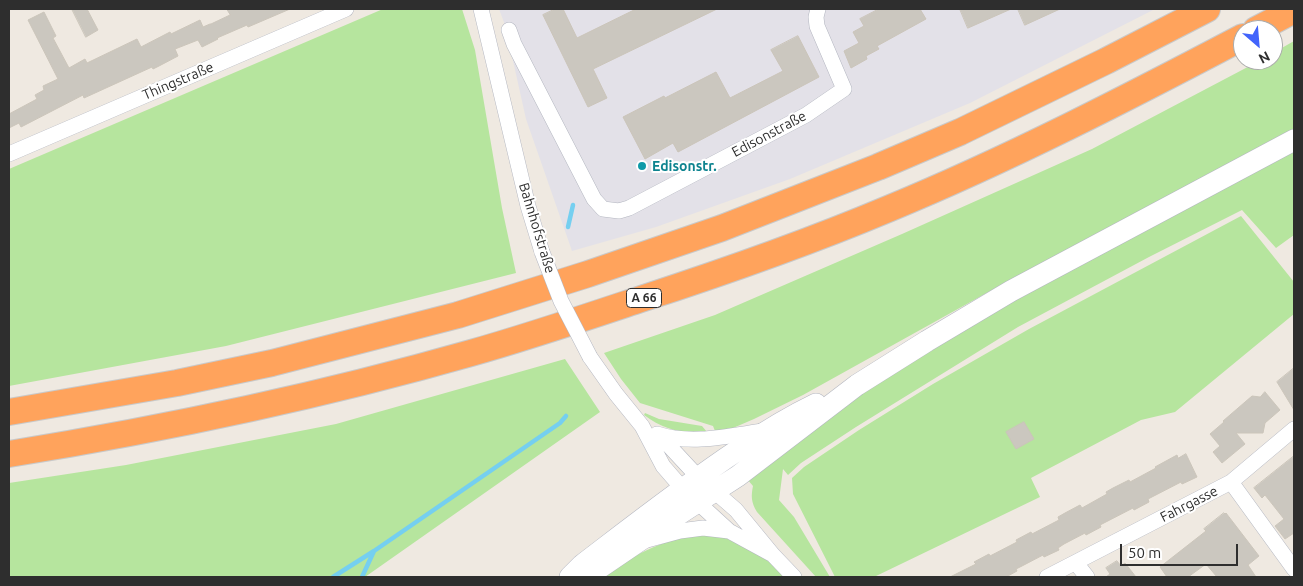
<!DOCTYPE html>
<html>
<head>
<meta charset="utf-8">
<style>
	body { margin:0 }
	#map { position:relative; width:1303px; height:586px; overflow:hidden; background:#efe9e1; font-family:Ubuntu,sans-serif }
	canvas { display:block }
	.frame { position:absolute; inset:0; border:10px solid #2e2e2e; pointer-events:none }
	.north { position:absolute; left:1233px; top:20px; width:50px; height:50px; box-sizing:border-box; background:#fff; border:1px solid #ababab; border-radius:50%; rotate:153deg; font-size:14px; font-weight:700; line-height:20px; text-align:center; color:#2e2e2e }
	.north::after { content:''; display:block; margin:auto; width:18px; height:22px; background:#4264fb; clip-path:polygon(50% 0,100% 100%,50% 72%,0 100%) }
	.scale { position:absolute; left:1120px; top:544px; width:118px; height:22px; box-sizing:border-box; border:2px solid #2e2e2e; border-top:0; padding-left:6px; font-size:15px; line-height:18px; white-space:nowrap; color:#2e2e2e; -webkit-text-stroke:4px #fff; paint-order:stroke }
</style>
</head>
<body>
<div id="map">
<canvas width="1303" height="586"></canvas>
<div class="frame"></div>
<div class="north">N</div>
<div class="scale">50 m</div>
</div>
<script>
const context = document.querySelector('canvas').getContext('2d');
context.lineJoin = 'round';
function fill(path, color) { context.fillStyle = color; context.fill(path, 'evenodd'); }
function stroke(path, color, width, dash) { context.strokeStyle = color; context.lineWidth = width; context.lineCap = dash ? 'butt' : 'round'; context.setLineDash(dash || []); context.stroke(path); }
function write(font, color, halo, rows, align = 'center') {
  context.font = font + ' Ubuntu,sans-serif'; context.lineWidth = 4; context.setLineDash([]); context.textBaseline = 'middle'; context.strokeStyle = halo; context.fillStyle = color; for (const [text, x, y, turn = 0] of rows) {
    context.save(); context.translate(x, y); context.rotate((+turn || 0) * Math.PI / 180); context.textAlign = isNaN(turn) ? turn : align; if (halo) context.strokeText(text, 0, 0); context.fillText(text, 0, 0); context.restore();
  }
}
fill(new Path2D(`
	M 499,9 L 1155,9 L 970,103 L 790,179 L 656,227 L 572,251 L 526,119 L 505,25 Z`), '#e3e1e8');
fill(new Path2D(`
	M 383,9 L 462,9 L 475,50 L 502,208 L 516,273 L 226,346 L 9,386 L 9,169 Z
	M 1294,41 L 1294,130 L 1010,280 L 803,395 L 754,419 L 733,428 L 715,431 L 713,426 L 640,403 L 621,379 L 604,353 L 715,315 L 902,234 L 1092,149 L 1261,60 L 1273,60 L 1273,53 Z
	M 1294,151 L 1294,235 L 1276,248 L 1242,210 L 1149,257 L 1018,327 L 856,427 L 801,463 L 788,475 L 783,469 L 779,500 L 794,517 L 830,577 L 816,577 L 757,512 C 751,502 751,496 753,486 L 747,479 L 850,401 L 964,328 Z
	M 1241,216 L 1294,282 L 1294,314 L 1175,412 L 1141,420 L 1031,478 L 1040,497 L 874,577 L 835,577 L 793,494 L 792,478 L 804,467 L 859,430 L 933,384 L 1029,329 Z
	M 565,359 L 600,412 L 365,577 L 9,577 L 9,483 L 126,465 L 336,424 Z
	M 645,413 L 659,419 L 702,426 L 707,432 C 685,435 662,429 644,415 Z
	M 695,535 C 717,536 745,539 762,554 C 770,561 777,570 784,577 L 602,577 C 629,557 662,540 695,535 Z`), '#b6e59e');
stroke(new Path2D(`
	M 568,227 L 573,205
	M 333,577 L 374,551
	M 362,577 L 374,551 L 560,423 L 566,416`), '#75cff0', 4.5);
const building = new Path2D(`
	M 72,9 L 87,9 L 98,30 L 86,37 Z
	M 227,9 L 290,9 L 248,27 L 247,25 L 217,38 L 218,39 L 202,47 L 198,40 L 175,49 L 178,56 L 159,66 L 153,69 L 152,67 L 84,98 L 83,95 L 21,127 L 19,123 L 9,128 L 9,114 L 37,99 L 35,95 L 44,90 L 43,86 L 58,79 L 28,20 L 44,12 L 56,36 L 53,38 L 69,68 L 85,59 L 87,63 L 137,39 L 141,47 L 170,32 L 171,34 L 200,20 L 203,27 L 210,24 L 211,24 L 230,15 Z
	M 555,9 L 563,9 L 577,38 L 636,9 L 717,9 L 593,69 L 607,98 L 588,107 L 543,15 Z
	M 879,9 L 920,9 L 926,19 L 877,46 L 879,49 L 866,56 L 867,59 L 851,68 L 844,51 L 859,43 L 853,32 L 864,26 L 860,19 Z
	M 960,9 L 1011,9 L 968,28 Z
	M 1018,9 L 1060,9 L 1025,25 Z
	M 798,36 L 819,77 L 678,152 L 673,143 L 645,159 L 623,117 L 664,96 L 665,98 L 716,72 L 730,98 L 783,71 L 771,50 Z
	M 1294,368 L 1294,410 L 1277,382 Z
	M 1265,392 L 1280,410 L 1265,423 L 1263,433 L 1236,433 L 1245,444 L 1222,463 L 1213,452 L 1220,446 L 1210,434 L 1224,422 L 1223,421 L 1252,396 L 1260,397 Z
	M 1024,422 L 1034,439 L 1016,449 L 1006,432 Z
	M 1186,454 L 1197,477 L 1182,484 L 1181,482 L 1148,499 L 1149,502 L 1134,510 L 1133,508 L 1100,525 L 1101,527 L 1086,535 L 1085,533 L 1064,544 L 1058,548 L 1059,550 L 1044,557 L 1043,555 L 1022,566 L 1016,569 L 1017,571 L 1006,577 L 950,577 L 976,564 L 974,562 L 989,554 L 990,556 L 1017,542 L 1016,540 L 1031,532 L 1032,534 L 1059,520 L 1058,517 L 1065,513 L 1080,505 L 1082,508 L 1107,494 L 1106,492 L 1113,488 L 1129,480 L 1130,482 L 1156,468 L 1155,467 L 1177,455 L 1178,458 Z
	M 1294,456 L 1294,533 L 1285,539 L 1275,526 L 1284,519 L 1265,495 L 1262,498 L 1254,488 Z
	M 1224,513 L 1225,514 L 1226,513 L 1259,556 L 1248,565 L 1256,577 L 1217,577 L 1206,564 L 1188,577 L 1167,577 L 1160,567 L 1206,531 L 1204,529 Z
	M 1117,561 L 1121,566 L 1125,563 L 1136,577 L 1106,577 L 1110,574 L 1106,568 Z`);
fill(building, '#cbc7bf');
stroke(building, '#cbc5ba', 1);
const street = new Path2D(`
	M 481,9 L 528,206 L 542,252
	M 509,30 L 514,44 L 594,199 L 603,209 L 619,211 L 629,208 L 806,115 L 844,89 L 817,26 L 816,17 L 818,9
	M 9,154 L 346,9
	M 590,357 L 616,394 L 642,426 L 663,466 L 682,488 L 729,531 L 773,555
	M 657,434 C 691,445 728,436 763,431
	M 659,435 L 698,477 L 736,510 L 773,555 L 794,577
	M 1231,482 L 1294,569
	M 647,540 L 680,531 L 703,528 L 729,531
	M 1076,563 L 1087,577
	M 1047,577 L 1231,482 L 1294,429`);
const secondary = new Path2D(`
	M 570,577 L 582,565 C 633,526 684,486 738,450 C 763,433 789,417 816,404
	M 586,577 L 670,520 L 738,476 L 857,385 L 927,341 L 1011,291 L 1294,140`);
const highway = new Path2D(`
	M 1256,30 L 1294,10
	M 9,412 L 177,383 L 272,363 L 458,315 L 588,274 L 722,228 L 878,167 L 960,132 L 1106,61 L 1207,9
	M 9,454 C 164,429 320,396 471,353 C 528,337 584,318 641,299 C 724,272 807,243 888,209 C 1009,159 1127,98 1243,37`);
stroke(street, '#b4b7c1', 16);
stroke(secondary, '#b4b7c1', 22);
stroke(highway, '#c9c9c9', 28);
stroke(street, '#fff', 15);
stroke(secondary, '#fff', 21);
stroke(highway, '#ffa35c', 26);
const streetBridge = new Path2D(`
	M 542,252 L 561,301 L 590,357`);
stroke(streetBridge, '#b4b7c1', 16, []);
stroke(streetBridge, '#fff', 15);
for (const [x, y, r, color] of [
	[642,166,5,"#0f9aa8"]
]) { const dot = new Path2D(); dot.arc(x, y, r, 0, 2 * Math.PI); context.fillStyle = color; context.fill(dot); stroke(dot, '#fff', 2); }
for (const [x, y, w] of [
	[644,298,35]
]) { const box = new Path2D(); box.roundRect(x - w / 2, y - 9.5, w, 19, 4); context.fillStyle = '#fff'; context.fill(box); stroke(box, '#2e2e2e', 1); }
write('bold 12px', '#2e2e2e', null, [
	["A 66",644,298]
]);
write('14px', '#2e2e2e', '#fff', [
	["Thingstraße",178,81,-23],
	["Edisonstraße",769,134,-28],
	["Bahnhofstraße",537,228,73],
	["Fahrgasse",1189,504,-27]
]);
write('bold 14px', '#0d838f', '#fff', [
	["Edisonstr.",652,166]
], 'left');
</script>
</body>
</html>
